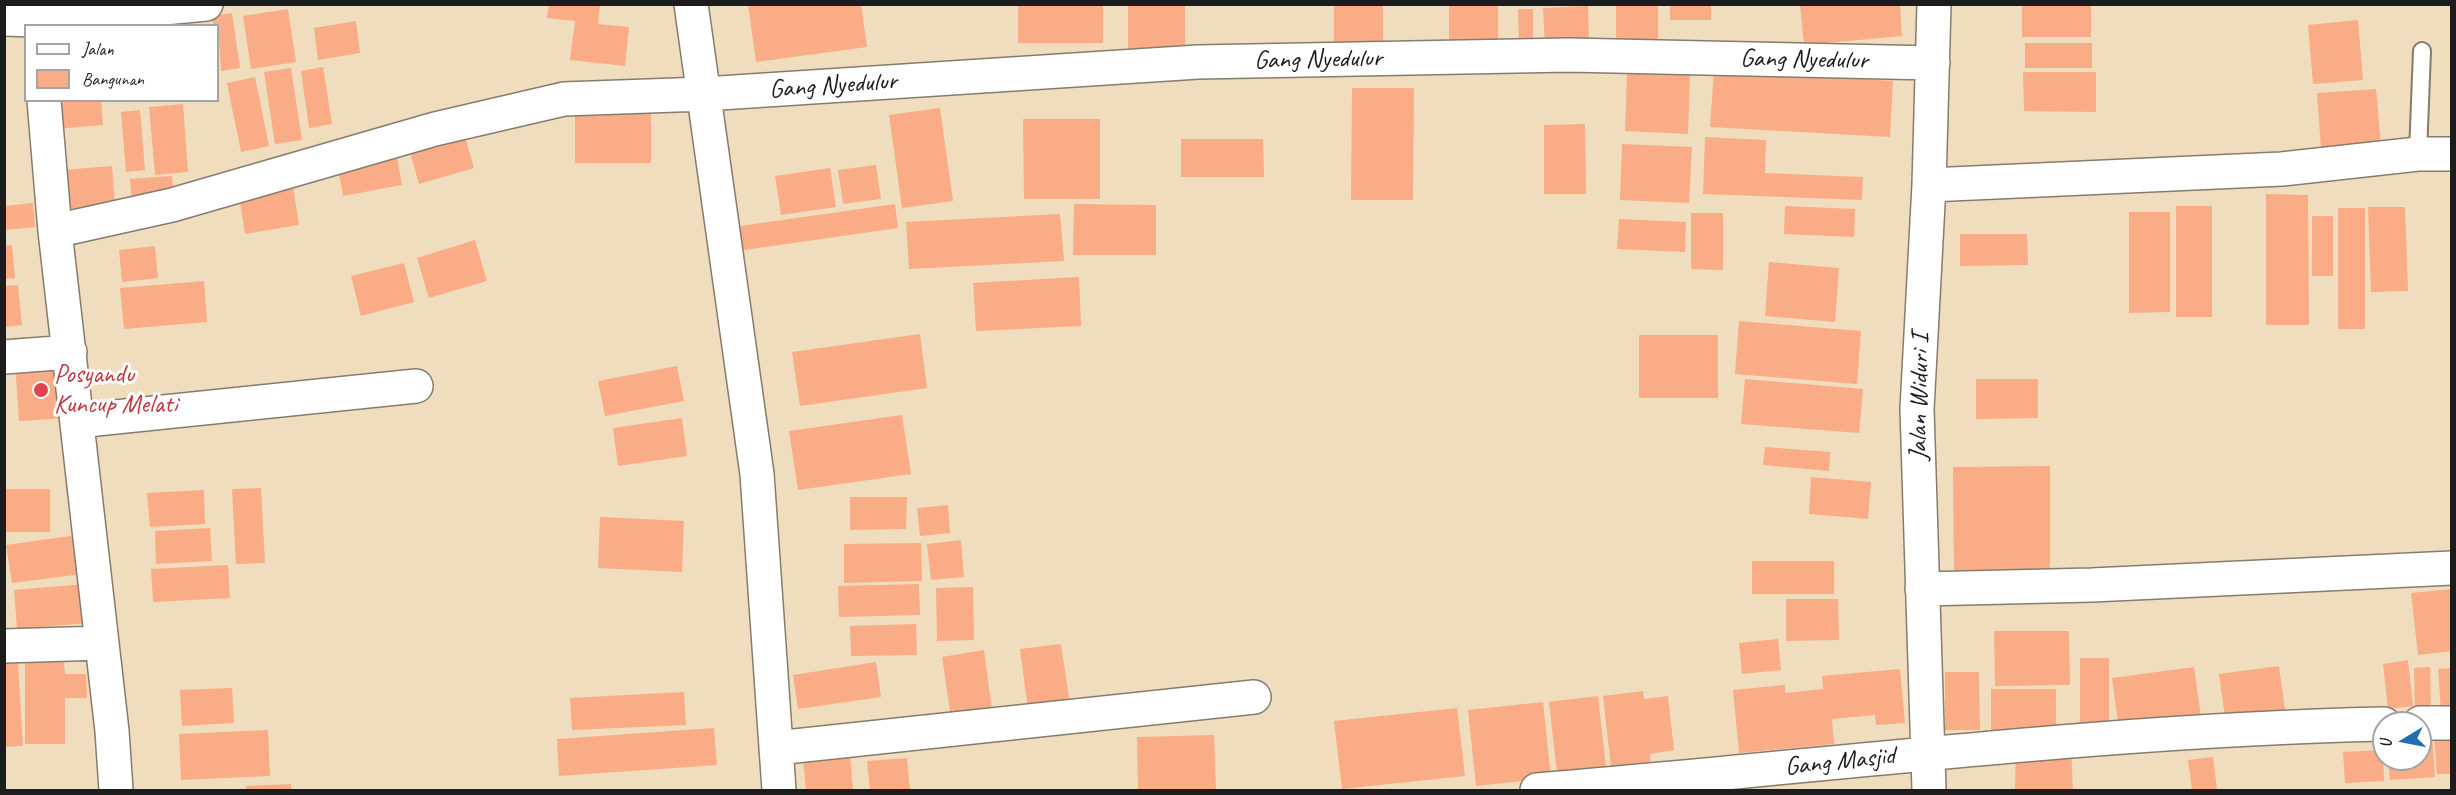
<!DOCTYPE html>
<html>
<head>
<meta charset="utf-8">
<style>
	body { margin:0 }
	#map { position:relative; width:2456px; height:795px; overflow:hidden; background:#f0ddbe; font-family:Caveat,sans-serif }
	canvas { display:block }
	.frame { position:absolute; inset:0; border:6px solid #1c1c1c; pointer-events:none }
	.legend { position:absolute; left:24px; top:24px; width:195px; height:78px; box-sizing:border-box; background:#fff; border:2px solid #a4a4a4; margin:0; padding:8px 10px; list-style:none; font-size:18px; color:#1c1c1c }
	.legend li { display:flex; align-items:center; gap:12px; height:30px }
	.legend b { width:30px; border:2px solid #a4a4a4 }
	.north { position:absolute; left:2372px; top:711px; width:60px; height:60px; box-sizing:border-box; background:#fff; border:2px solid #a4a4a4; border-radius:50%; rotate:260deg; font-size:16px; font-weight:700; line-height:24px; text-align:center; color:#1c1c1c }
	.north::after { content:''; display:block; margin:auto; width:21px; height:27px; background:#1f6fb2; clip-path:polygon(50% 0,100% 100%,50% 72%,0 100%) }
</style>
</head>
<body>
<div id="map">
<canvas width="2456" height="795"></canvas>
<div class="frame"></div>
<ul class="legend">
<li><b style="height:8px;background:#fff"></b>Jalan</li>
<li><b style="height:16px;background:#f9ac86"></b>Bangunan</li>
</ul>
<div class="north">U</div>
</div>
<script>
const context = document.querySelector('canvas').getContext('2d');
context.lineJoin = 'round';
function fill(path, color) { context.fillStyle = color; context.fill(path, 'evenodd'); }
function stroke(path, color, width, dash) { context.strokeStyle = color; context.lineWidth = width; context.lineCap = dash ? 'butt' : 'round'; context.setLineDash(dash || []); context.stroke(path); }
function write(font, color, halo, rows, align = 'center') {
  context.font = font + ' Caveat,sans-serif'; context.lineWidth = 6; context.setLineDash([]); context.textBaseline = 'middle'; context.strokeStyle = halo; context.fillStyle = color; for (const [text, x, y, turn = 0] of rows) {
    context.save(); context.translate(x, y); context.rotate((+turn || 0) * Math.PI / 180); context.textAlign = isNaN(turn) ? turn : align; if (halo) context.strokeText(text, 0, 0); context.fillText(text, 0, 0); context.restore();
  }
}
fill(new Path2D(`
	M 549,4 L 600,4 L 598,24 L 629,27 L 625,66 L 570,60 L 575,21 L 547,18 Z
	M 748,4 L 861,4 L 867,47 L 756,62 Z
	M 1018,4 L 1103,4 L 1103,43 L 1018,43 Z
	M 1128,4 L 1185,4 L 1185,49 L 1128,50 Z
	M 1334,4 L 1383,4 L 1383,45 L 1334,45 Z
	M 1449,4 L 1498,4 L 1498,53 L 1449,52 Z
	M 1670,4 L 1711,4 L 1711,20 L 1670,20 Z
	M 1800,4 L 1900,4 L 1902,36 L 1804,45 Z
	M 2022,4 L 2091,4 L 2091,37 L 2022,37 Z
	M 1616,5 L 1658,5 L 1658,50 L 1616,50 Z
	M 1588,6 L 1589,43 L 1545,44 L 1543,8 Z
	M 288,9 L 296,62 L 251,69 L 243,16 Z
	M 1518,9 L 1533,9 L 1533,50 L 1519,51 Z
	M 232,13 L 240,68 L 221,71 L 218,26 L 214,26 L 212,16 Z
	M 2358,20 L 2363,80 L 2313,84 L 2308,25 Z
	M 356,21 L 360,53 L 318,60 L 314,28 Z
	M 2025,43 L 2092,43 L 2092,68 L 2025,68 Z
	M 323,67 L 332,124 L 309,128 L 301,71 Z
	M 291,68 L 302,140 L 275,144 L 264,72 Z
	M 1714,70 L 1893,81 L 1890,137 L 1710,127 Z
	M 1627,72 L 1690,74 L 1688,134 L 1625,131 Z
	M 2023,72 L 2096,72 L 2096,112 L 2024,111 Z
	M 255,77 L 269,146 L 241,152 L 227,83 Z
	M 1352,88 L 1414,88 L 1413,200 L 1351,200 Z
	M 2376,89 L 2381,145 L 2321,149 L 2317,93 Z
	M 101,100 L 103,125 L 54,129 L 52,103 Z
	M 183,104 L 188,172 L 155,175 L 149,107 Z
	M 575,104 L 651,104 L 651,163 L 575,163 Z
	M 940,108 L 953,201 L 902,208 L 889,115 Z
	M 140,110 L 145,170 L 126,172 L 121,112 Z
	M 1023,119 L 1100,119 L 1100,199 L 1024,199 Z
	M 1585,124 L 1586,194 L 1544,194 L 1544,125 Z
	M 464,133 L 474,168 L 419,184 L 409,149 Z
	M 1705,137 L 1766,140 L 1765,173 L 1863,177 L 1862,200 L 1703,194 Z
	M 1181,139 L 1263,139 L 1264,177 L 1181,177 Z
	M 1622,144 L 1692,147 L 1689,203 L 1620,200 Z
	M 396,151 L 402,185 L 343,196 L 337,161 Z
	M 876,165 L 881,199 L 843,204 L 838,170 Z
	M 112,166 L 115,206 L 65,209 L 62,170 Z
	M 830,168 L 836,207 L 781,215 L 775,176 Z
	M 172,176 L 174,198 L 132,201 L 130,179 Z
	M 292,180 L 299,225 L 245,234 L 238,188 Z
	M 2266,194 L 2308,195 L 2309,325 L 2266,325 Z
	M 33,203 L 35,227 L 4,230 L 4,206 Z
	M 895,204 L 898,228 L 737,251 L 733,227 Z
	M 1074,204 L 1156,205 L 1156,255 L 1073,255 Z
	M 1785,206 L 1855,209 L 1854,237 L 1784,234 Z
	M 2176,206 L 2212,206 L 2212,317 L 2176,317 Z
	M 2368,207 L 2405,207 L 2408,291 L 2371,292 Z
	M 2338,208 L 2365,208 L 2365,329 L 2338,329 Z
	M 2129,212 L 2170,212 L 2170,312 L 2129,313 Z
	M 1691,213 L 1723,213 L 1723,270 L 1691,269 Z
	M 1060,214 L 1064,261 L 909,269 L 906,222 Z
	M 2312,216 L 2333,216 L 2333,276 L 2312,276 Z
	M 1619,219 L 1686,222 L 1685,252 L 1617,249 Z
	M 1960,234 L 2027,234 L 2028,265 L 1960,266 Z
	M 475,240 L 487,281 L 429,298 L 417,258 Z
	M 12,245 L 15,278 L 4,279 L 4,246 Z
	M 155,246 L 158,278 L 122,282 L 119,250 Z
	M 1769,262 L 1839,268 L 1835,322 L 1765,316 Z
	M 404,263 L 414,302 L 361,316 L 351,276 Z
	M 1079,277 L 1081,326 L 976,331 L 973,283 Z
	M 204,281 L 207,322 L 124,329 L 120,288 Z
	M 18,285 L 22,325 L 4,327 L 4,286 Z
	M 1739,321 L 1861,331 L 1857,384 L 1735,374 Z
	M 920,334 L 927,388 L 800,406 L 792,352 Z
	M 1639,335 L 1718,335 L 1718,398 L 1639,398 Z
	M 64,358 L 68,418 L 19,421 L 15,362 Z
	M 677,366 L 684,401 L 605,416 L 598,381 Z
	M 1745,379 L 1863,389 L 1859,433 L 1741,424 Z
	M 1976,379 L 2038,379 L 2038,418 L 1976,419 Z
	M 902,415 L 911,474 L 798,490 L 789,431 Z
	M 682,418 L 687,456 L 618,466 L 613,428 Z
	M 1765,447 L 1830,452 L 1829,471 L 1763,465 Z
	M 2050,466 L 2050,580 L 1954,581 L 1953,467 Z
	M 1811,477 L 1871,482 L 1868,519 L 1809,514 Z
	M 261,488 L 265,563 L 236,564 L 232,489 Z
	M 4,489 L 50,489 L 50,532 L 4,532 Z
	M 204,490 L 205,524 L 150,527 L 147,493 Z
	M 850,497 L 907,497 L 906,529 L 850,530 Z
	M 948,505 L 950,533 L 920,536 L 917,508 Z
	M 600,517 L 684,521 L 682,572 L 598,568 Z
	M 210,528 L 212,561 L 156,564 L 155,531 Z
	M 77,535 L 82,574 L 12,583 L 6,545 Z
	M 961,540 L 964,577 L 931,580 L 927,544 Z
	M 921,543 L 922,581 L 844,583 L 844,544 Z
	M 1752,561 L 1834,561 L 1834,594 L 1752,594 Z
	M 228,565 L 230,598 L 153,602 L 151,569 Z
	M 85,584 L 88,623 L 17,629 L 14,590 Z
	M 919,584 L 920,615 L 839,617 L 838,586 Z
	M 973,587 L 974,640 L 937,641 L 936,588 Z
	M 2452,589 L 2452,651 L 2418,655 L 2411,593 Z
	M 1786,599 L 1838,599 L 1839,640 L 1786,641 Z
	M 916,624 L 917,655 L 851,656 L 850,626 Z
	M 1994,631 L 2069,631 L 2070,685 L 1995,686 Z
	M 1778,639 L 1781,670 L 1742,674 L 1739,643 Z
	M 1061,644 L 1070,704 L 1028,710 L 1020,649 Z
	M 984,650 L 993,718 L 952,724 L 942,657 Z
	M 2080,658 L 2109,658 L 2109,727 L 2080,728 Z
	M 2408,660 L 2413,706 L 2388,709 L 2383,664 Z
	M 25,662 L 64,662 L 65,674 L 86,674 L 87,698 L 65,698 L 65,744 L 25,744 Z
	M 876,662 L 881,697 L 798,709 L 793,675 Z
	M 18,663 L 23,746 L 4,747 L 4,664 Z
	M 2279,666 L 2286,717 L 2226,725 L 2219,674 Z
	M 2194,667 L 2201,717 L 2119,729 L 2112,678 Z
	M 2430,667 L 2431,716 L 2415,716 L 2414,668 Z
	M 2452,668 L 2452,711 L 2441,712 L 2438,669 Z
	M 1900,669 L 1905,723 L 1876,725 L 1875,715 L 1832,719 L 1834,744 L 1739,753 L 1733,690 L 1785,685 L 1785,693 L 1823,689 L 1822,676 Z
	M 1945,672 L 1979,672 L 1980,730 L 1945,730 Z
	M 232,688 L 234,723 L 182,726 L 180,690 Z
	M 1991,689 L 2056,689 L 2056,731 L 1991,731 Z
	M 1643,691 L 1644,699 L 1668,696 L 1674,750 L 1650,754 L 1651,771 L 1612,776 L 1603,696 Z
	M 684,692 L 686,725 L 572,730 L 570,698 Z
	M 1598,696 L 1607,776 L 1558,781 L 1549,702 Z
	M 1543,702 L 1551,778 L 1476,786 L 1468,710 Z
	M 1457,708 L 1465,776 L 1342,789 L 1334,721 Z
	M 714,728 L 717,765 L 559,776 L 557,739 Z
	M 268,730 L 270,776 L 181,780 L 179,734 Z
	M 2432,731 L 2435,777 L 2390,780 L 2388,759 L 2420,759 L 2420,732 Z
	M 1214,735 L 1216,790 L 1138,790 L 1137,737 Z
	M 2451,735 L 2452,774 L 2437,774 L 2434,736 Z
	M 2016,748 L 2071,748 L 2073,790 L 2015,790 Z
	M 2383,750 L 2384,781 L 2345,783 L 2343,752 Z
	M 850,755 L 853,790 L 806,790 L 803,759 Z
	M 2213,757 L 2217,790 L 2192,790 L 2188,760 Z
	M 907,758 L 910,790 L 870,790 L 867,761 Z
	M 291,784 L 291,790 L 246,790 L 246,786 Z`), '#f9ac86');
const service = new Path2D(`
	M 2418,154 L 2422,51`);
const minor = new Path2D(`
	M 691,4 L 757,474 L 779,790
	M 4,19 L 36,20 L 206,4
	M 44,100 L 55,231 L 112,731 L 116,790
	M 1929,185 L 2282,169 L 2418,154 L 2452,154
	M 55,231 L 172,205 L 435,129 L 564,99 L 704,94 L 1198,62 L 1569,55 L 1933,63
	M 4,357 L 70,352
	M 77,421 L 416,386
	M 1922,589 L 2092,585 L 2452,568
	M 4,646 L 102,643
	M 2420,723 L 2452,723
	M 776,748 L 1254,697
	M 1537,790 C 1820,767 2101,730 2384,724
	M 1929,790 L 1917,409 L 1929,185 L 1934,4`);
stroke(service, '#867c6d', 20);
stroke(minor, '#867c6d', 36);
stroke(service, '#fff', 16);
stroke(minor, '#fff', 33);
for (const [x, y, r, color] of [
	[41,390,8,"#e0444e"]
]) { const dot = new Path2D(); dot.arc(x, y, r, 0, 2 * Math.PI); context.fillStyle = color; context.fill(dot); stroke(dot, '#fff', 2); }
write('26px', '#1c1c1c', '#fff', [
	["Gang Nyedulur",1318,60,-1],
	["Gang Nyedulur",1804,60,1],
	["Gang Nyedulur",833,86,-4],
	["Jalan Widuri I",1920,397,-89],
	["Gang Masjid",1840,762,-6]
]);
write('26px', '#be3a42', '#fff', [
	["Posyandu",54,375],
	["Kuncup Melati",54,405]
], 'left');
</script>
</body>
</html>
